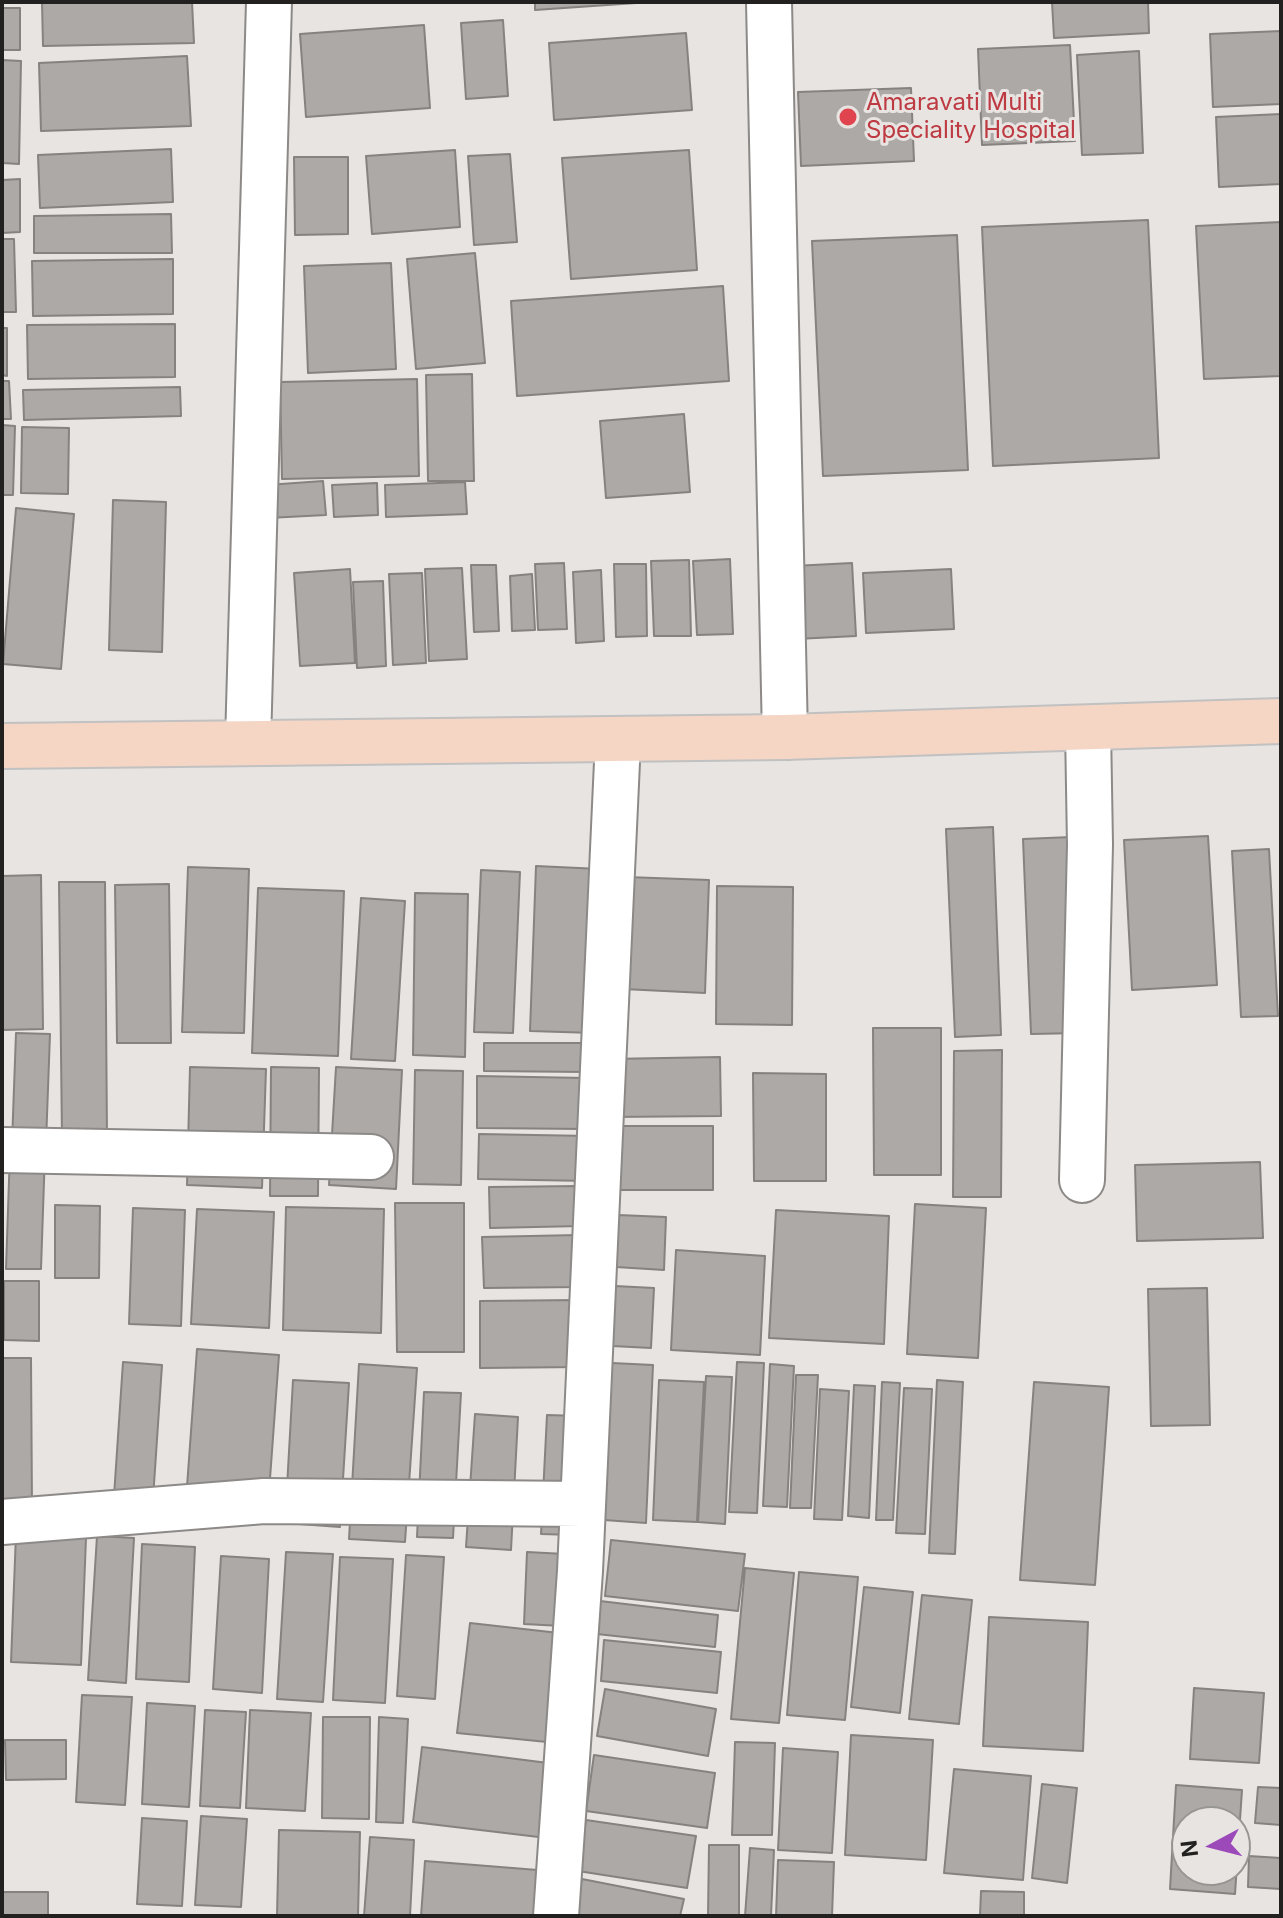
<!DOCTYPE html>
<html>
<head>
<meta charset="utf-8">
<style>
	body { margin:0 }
	#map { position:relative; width:1283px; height:1918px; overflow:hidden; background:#e7e4e2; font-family:Inter,sans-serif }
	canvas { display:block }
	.frame { position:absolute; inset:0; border:4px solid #222120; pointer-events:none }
	.north { position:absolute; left:1171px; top:1806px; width:80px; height:80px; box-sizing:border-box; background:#e7e4e2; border:2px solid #989694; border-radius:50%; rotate:263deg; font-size:22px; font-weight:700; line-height:32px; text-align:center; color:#222120 }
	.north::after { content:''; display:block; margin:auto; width:28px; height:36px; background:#9c4ab9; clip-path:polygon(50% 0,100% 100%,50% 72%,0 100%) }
</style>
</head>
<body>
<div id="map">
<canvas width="1283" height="1918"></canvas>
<div class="frame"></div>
<div class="north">N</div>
</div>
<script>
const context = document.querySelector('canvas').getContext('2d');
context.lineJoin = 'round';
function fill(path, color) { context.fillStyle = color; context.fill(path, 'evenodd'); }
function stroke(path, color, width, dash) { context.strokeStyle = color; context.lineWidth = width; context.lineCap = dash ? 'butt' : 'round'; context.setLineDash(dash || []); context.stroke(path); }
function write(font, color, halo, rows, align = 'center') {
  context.font = font + ' Inter,sans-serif'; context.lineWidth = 6; context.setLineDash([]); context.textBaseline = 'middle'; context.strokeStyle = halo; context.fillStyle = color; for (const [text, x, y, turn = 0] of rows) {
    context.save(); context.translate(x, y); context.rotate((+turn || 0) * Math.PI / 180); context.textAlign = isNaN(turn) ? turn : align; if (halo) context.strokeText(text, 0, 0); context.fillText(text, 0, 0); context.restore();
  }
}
const building = new Path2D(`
	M 42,2 L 192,2 L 194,43 L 43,46 Z
	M 535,2 L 651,2 L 535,10 Z
	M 1052,2 L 1148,2 L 1149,33 L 1054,38 Z
	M 2,8 L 20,8 L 20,50 L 2,50 Z
	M 503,20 L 508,96 L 466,99 L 461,23 Z
	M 424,25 L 430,108 L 306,117 L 300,34 Z
	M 1281,31 L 1281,104 L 1213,107 L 1210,34 Z
	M 686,33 L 692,110 L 554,120 L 549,43 Z
	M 1070,45 L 1075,141 L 982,145 L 978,49 Z
	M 1139,51 L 1143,153 L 1082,155 L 1077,55 Z
	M 187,56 L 191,126 L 41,131 L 39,63 Z
	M 2,60 L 21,61 L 19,164 L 2,163 Z
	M 911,88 L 914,161 L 801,166 L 798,92 Z
	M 1281,114 L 1281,184 L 1219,187 L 1216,117 Z
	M 171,149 L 173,202 L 40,208 L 38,155 Z
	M 455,150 L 460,227 L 372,234 L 366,156 Z
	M 689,150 L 697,270 L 571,279 L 562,158 Z
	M 510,154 L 517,242 L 474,245 L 468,156 Z
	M 294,157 L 348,157 L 348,234 L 295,235 Z
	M 20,179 L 20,232 L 2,233 L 2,180 Z
	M 171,214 L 172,253 L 34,253 L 34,216 Z
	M 1148,220 L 1159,458 L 993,466 L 982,227 Z
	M 1281,222 L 1281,376 L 1204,379 L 1196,226 Z
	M 957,235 L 968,470 L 823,476 L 812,241 Z
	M 2,239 L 14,239 L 16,312 L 2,312 Z
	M 475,253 L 485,363 L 416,369 L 407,259 Z
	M 173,259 L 173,314 L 33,316 L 32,261 Z
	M 391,263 L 396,369 L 308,373 L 304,266 Z
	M 723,286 L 729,381 L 517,396 L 511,301 Z
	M 175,324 L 175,377 L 28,379 L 27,325 Z
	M 2,328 L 7,328 L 7,376 L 2,375 Z
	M 472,374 L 474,481 L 428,481 L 426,375 Z
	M 417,379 L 419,476 L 282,479 L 280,382 Z
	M 2,381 L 9,381 L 11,419 L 2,419 Z
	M 180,387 L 181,416 L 24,420 L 23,390 Z
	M 684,414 L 690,492 L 606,498 L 600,421 Z
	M 2,425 L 15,426 L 13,495 L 2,495 Z
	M 22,427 L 69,428 L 68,494 L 21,493 Z
	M 323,481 L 326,515 L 268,518 L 267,485 Z
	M 465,482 L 467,514 L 386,517 L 385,485 Z
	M 377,483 L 378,515 L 334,517 L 332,485 Z
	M 113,500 L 166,502 L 162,652 L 109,650 Z
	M 16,508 L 74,514 L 61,669 L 3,664 Z
	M 730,559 L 733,634 L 697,635 L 693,561 Z
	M 689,560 L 691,636 L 654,636 L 651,561 Z
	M 564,563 L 567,629 L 538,630 L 535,564 Z
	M 852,563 L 856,636 L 796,639 L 793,566 Z
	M 614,564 L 646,564 L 647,636 L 616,637 Z
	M 471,565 L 496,565 L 499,631 L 474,632 Z
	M 462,568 L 467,659 L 429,661 L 425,569 Z
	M 350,569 L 355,663 L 300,666 L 294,573 Z
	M 951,569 L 954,629 L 866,633 L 863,573 Z
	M 601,570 L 604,641 L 576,643 L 573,572 Z
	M 422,573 L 426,663 L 393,665 L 389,574 Z
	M 532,574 L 535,630 L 512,631 L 510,576 Z
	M 383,581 L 386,666 L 357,668 L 353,582 Z
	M 993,827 L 1001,1035 L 955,1037 L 946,829 Z
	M 1208,836 L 1217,985 L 1132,990 L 1124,840 Z
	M 1072,837 L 1080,1033 L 1031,1034 L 1023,839 Z
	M 1269,849 L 1278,1016 L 1241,1017 L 1232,851 Z
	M 536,866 L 600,869 L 594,1033 L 530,1031 Z
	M 188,867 L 249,869 L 244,1033 L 182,1032 Z
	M 481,870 L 520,872 L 513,1033 L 474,1032 Z
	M 41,875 L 43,1029 L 2,1030 L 2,876 Z
	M 627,877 L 709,880 L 705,993 L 623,989 Z
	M 59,882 L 105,882 L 107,1138 L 62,1138 Z
	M 169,884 L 171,1043 L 117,1043 L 115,885 Z
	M 717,886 L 793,887 L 792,1025 L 716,1024 Z
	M 258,888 L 344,891 L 338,1056 L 252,1053 Z
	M 415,893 L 468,894 L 465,1057 L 413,1055 Z
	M 361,898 L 405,901 L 395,1061 L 351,1059 Z
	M 873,1028 L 941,1028 L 941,1175 L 874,1175 Z
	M 16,1033 L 50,1034 L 46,1143 L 12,1143 Z
	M 484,1043 L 586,1043 L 585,1072 L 484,1071 Z
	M 1002,1050 L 1001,1197 L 953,1197 L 954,1051 Z
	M 720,1057 L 721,1116 L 610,1117 L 609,1059 Z
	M 190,1067 L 266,1069 L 262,1188 L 187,1185 Z
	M 271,1067 L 319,1068 L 318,1196 L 270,1196 Z
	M 336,1067 L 402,1070 L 396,1189 L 329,1185 Z
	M 415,1070 L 463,1071 L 461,1185 L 413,1184 Z
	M 753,1073 L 826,1074 L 826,1181 L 754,1181 Z
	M 477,1076 L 586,1078 L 585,1129 L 477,1128 Z
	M 608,1126 L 713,1126 L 713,1190 L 609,1190 Z
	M 479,1134 L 590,1136 L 589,1181 L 478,1179 Z
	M 10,1151 L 45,1152 L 41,1269 L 6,1269 Z
	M 1260,1162 L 1263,1238 L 1137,1241 L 1135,1165 Z
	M 580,1186 L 581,1226 L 490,1228 L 489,1187 Z
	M 395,1203 L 464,1203 L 464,1352 L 397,1352 Z
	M 915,1204 L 986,1208 L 978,1358 L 907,1354 Z
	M 55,1205 L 100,1206 L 99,1278 L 55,1278 Z
	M 286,1207 L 384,1209 L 381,1333 L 283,1330 Z
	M 133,1208 L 185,1210 L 181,1326 L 129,1324 Z
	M 197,1209 L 274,1212 L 269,1328 L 191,1324 Z
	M 776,1210 L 889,1216 L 884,1344 L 769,1338 Z
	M 618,1215 L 666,1217 L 664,1270 L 616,1267 Z
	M 579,1235 L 580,1287 L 484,1288 L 482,1237 Z
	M 676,1250 L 765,1256 L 760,1355 L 671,1350 Z
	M 4,1281 L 39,1281 L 39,1341 L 4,1340 Z
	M 615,1286 L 654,1288 L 651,1348 L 612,1346 Z
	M 1207,1288 L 1210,1425 L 1151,1426 L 1148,1289 Z
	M 580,1300 L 580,1367 L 480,1368 L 480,1301 Z
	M 197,1349 L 279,1355 L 267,1520 L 185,1514 Z
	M 2,1358 L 31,1358 L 32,1509 L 2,1510 Z
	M 123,1362 L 162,1365 L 153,1499 L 114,1496 Z
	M 737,1362 L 764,1363 L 757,1513 L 729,1512 Z
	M 612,1363 L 653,1365 L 646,1523 L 604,1520 Z
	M 359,1364 L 417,1368 L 405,1542 L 349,1539 Z
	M 770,1364 L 794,1366 L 787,1507 L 763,1506 Z
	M 796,1375 L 818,1375 L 811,1508 L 790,1508 Z
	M 706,1376 L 732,1377 L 725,1524 L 698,1522 Z
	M 293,1380 L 349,1383 L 340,1527 L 285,1523 Z
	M 659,1380 L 704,1382 L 697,1522 L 653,1520 Z
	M 937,1380 L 963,1382 L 955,1554 L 929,1553 Z
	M 882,1382 L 900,1383 L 893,1520 L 876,1520 Z
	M 1034,1382 L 1109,1387 L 1095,1585 L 1020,1580 Z
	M 854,1385 L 875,1386 L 869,1518 L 848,1516 Z
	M 904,1388 L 932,1389 L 925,1534 L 896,1533 Z
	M 820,1389 L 849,1391 L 842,1520 L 814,1519 Z
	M 424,1392 L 461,1393 L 453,1538 L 417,1537 Z
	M 475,1414 L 518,1417 L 511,1550 L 466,1547 Z
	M 547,1415 L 579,1416 L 574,1535 L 541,1534 Z
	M 16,1534 L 86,1538 L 81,1665 L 11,1662 Z
	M 97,1536 L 134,1538 L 126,1683 L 88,1680 Z
	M 611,1540 L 745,1554 L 738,1611 L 605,1596 Z
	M 142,1544 L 195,1547 L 189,1682 L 136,1679 Z
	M 286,1552 L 333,1554 L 323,1702 L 277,1699 Z
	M 527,1552 L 565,1554 L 562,1626 L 524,1624 Z
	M 406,1555 L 444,1557 L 435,1699 L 397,1696 Z
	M 221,1556 L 269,1559 L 262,1693 L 213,1689 Z
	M 340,1557 L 393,1559 L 385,1703 L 333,1700 Z
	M 745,1568 L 794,1573 L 779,1723 L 731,1719 Z
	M 799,1572 L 858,1577 L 845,1720 L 787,1715 Z
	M 864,1587 L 913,1592 L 900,1713 L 851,1707 Z
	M 922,1595 L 972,1600 L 959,1724 L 909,1719 Z
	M 600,1601 L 718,1615 L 715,1647 L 597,1634 Z
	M 989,1617 L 1088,1622 L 1083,1751 L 983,1746 Z
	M 470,1623 L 568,1634 L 557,1743 L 457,1733 Z
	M 604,1640 L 721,1652 L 717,1693 L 601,1681 Z
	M 1194,1688 L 1264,1693 L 1259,1763 L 1190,1759 Z
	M 605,1689 L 716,1709 L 708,1756 L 597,1736 Z
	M 82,1695 L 132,1697 L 125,1805 L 76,1802 Z
	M 147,1703 L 195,1706 L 189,1807 L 142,1804 Z
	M 205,1710 L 246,1712 L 240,1808 L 200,1806 Z
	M 250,1710 L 311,1713 L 305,1811 L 246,1808 Z
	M 323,1717 L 370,1717 L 369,1819 L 322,1818 Z
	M 379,1717 L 408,1719 L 403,1823 L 376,1822 Z
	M 851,1735 L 933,1740 L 926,1860 L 845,1855 Z
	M 5,1740 L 66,1740 L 66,1779 L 6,1780 Z
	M 735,1742 L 775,1743 L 772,1835 L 732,1835 Z
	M 422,1747 L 556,1764 L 547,1838 L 413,1822 Z
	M 783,1748 L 838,1752 L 832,1853 L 778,1850 Z
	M 594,1755 L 715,1773 L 707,1828 L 586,1811 Z
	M 954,1769 L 1031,1776 L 1023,1880 L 944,1873 Z
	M 1042,1784 L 1077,1788 L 1067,1883 L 1032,1878 Z
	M 1176,1785 L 1242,1790 L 1235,1894 L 1170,1889 ZM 1187,1822 L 1235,1822 L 1235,1870 L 1187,1870 Z
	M 1258,1787 L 1281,1788 L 1281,1825 L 1255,1823 Z
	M 201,1816 L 247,1819 L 241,1907 L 195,1905 Z
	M 142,1818 L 187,1821 L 182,1906 L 137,1904 Z
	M 586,1820 L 696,1836 L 687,1888 L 578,1871 Z
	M 279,1830 L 360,1832 L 358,1916 L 277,1916 Z
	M 370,1837 L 414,1840 L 410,1916 L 364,1916 Z
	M 709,1845 L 739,1845 L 739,1916 L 708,1916 Z
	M 750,1848 L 774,1850 L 771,1916 L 745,1916 Z
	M 1249,1856 L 1281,1858 L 1281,1889 L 1248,1887 Z
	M 778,1860 L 834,1862 L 832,1916 L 776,1916 Z
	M 425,1861 L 550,1871 L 546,1916 L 421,1916 Z
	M 582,1879 L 684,1899 L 680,1916 L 575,1916 Z
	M 981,1891 L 1024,1892 L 1024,1916 L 980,1916 Z
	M 2,1892 L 48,1892 L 48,1916 L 2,1916 Z`);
fill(building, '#aca9a7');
stroke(building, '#858280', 2);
const minor = new Path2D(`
	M 769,2 L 785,737
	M 248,742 L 269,2
	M 2,1150 L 371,1157
	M 1082,1180 L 1090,845 L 1088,728
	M 2,1522 L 264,1501 L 582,1504
	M 556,1916 L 580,1571 L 618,740`);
const major = new Path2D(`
	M 2,746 L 785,737 L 1281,721`);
stroke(minor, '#8c8987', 48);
stroke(major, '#c1c1c1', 48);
stroke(minor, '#fff', 44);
stroke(major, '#f5d6c5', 44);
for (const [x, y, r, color] of [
	[848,117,10,"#e0444e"]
]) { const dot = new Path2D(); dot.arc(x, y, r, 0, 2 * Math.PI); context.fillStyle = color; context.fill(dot); stroke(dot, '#e7e4e2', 3); }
write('24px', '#be3a42', '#e7e4e2', [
	["Amaravati Multi",866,103],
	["Speciality Hospital",866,131]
], 'left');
</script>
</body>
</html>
